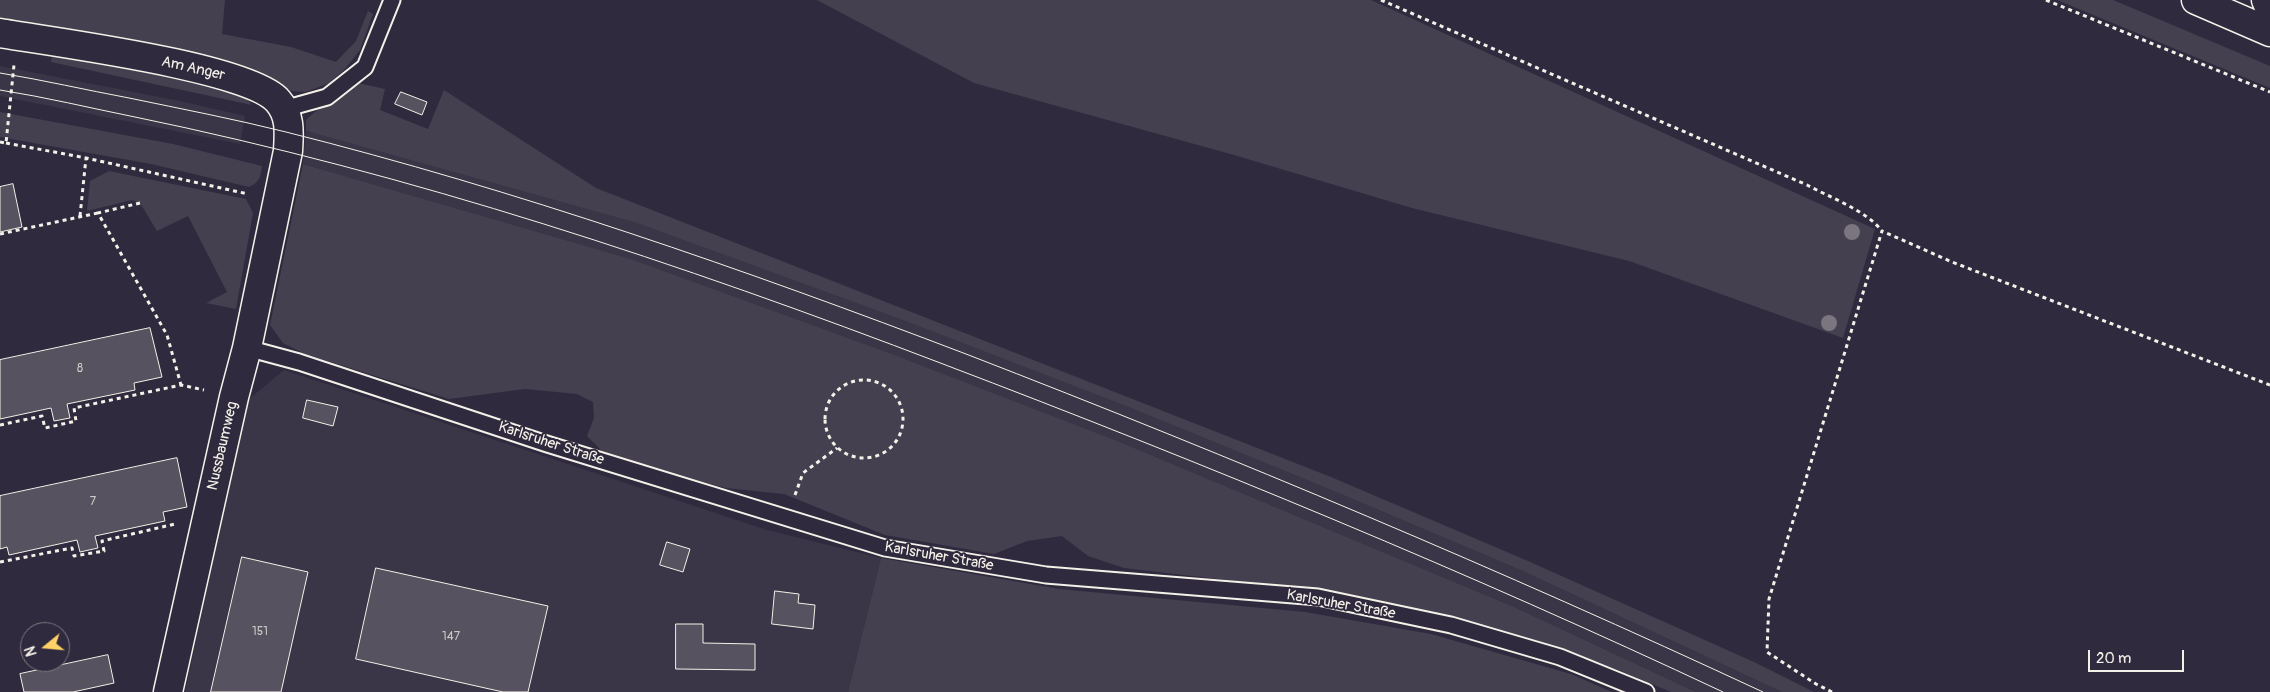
<!DOCTYPE html>
<html>
<head>
<meta charset="utf-8">
<style>
	body { margin:0 }
	#map { position:relative; width:2270px; height:692px; overflow:hidden; background:#2f2a3d; font-family:Pangolin,sans-serif }
	canvas { display:block }
	.north { position:absolute; left:20px; top:622px; width:50px; height:50px; box-sizing:border-box; background:#2f2a3d; border:1px solid #7e7a81; border-radius:50%; rotate:253deg; font-size:14px; font-weight:700; line-height:20px; text-align:center; color:#f4f1e8 }
	.north::after { content:''; display:block; margin:auto; width:18px; height:22px; background:#ffd166; clip-path:polygon(50% 0,100% 100%,50% 72%,0 100%) }
	.scale { position:absolute; left:2088px; top:650px; width:96px; height:22px; box-sizing:border-box; border:2px solid #f4f1e8; border-top:0; padding-left:6px; font-size:15px; line-height:18px; white-space:nowrap; color:#f4f1e8; -webkit-text-stroke:4px #2f2a3d; paint-order:stroke }
</style>
</head>
<body>
<div id="map">
<canvas width="2270" height="692"></canvas>
<div class="north">N</div>
<div class="scale">20 m</div>
</div>
<script>
const context = document.querySelector('canvas').getContext('2d');
context.lineJoin = 'round';
function fill(path, color) { context.fillStyle = color; context.fill(path, 'evenodd'); }
function stroke(path, color, width, dash) { context.strokeStyle = color; context.lineWidth = width; context.lineCap = dash ? 'butt' : 'round'; context.setLineDash(dash || []); context.stroke(path); }
function write(font, color, halo, rows, align = 'center') {
  context.font = font + ' Pangolin,sans-serif'; context.lineWidth = 4; context.setLineDash([]); context.textBaseline = 'middle'; context.strokeStyle = halo; context.fillStyle = color; for (const [text, x, y, turn = 0] of rows) {
    context.save(); context.translate(x, y); context.rotate((+turn || 0) * Math.PI / 180); context.textAlign = isNaN(turn) ? turn : align; if (halo) context.strokeText(text, 0, 0); context.fillText(text, 0, 0); context.restore();
  }
}
fill(new Path2D(`
	M 0,66 L 180,101 L 245,116 L 240,144 L 0,96 Z
	M 306,131 L 637,223 L 900,319 L 1126,406 L 1329,489 L 1523,571 L 1782,692 L 1696,692 L 1514,607 L 1115,440 L 892,354 L 631,259 L 303,164 Z
	M 284,370 L 767,530 L 881,558 L 848,692 L 185,692 L 248,400 Z`), '#3b3647');
fill(new Path2D(`
	M 0,0 L 225,0 L 222,34 L 291,47 L 336,62 L 356,41 L 368,11 L 373,14 L 360,50 L 345,69 L 329,83 L 306,92 L 292,91 L 255,71 L 225,61 L 0,17 Z
	M 817,0 L 1371,0 L 1875,229 L 1843,338 L 1629,261 L 1412,208 L 1234,155 L 974,83 Z
	M 2057,0 L 2113,0 L 2270,66 L 2270,88 Z
	M 53,53 L 171,77 L 232,92 L 246,98 L 252,105 L 51,62 Z
	M 358,83 L 385,89 L 380,110 L 428,129 L 444,90 L 596,188 L 1331,477 L 1528,561 L 1754,662 L 1814,692 L 1782,692 L 1523,571 L 1329,489 L 1126,406 L 900,319 L 637,223 L 306,131 L 306,120 C 319,106 342,96 358,83 Z
	M 0,112 L 173,144 L 262,166 C 260,178 260,182 249,187 L 151,164 L 0,137 Z
	M 303,164 L 631,259 L 892,354 L 1115,440 L 1514,607 L 1696,692 L 1671,692 L 1616,669 L 1506,632 L 1421,611 L 1320,591 L 1124,568 L 1088,556 L 1062,536 L 1027,541 L 994,554 L 885,535 L 784,494 L 726,488 L 623,461 L 602,451 L 587,436 L 594,418 L 593,402 L 577,394 L 525,389 L 449,399 L 305,354 L 283,343 L 270,325 Z
	M 109,171 L 246,199 L 253,213 L 236,309 L 206,303 L 227,292 L 188,216 L 157,231 L 140,203 L 132,200 L 87,211 L 90,181 Z
	M 881,558 L 1059,589 L 1305,612 L 1431,634 L 1571,674 L 1612,692 L 848,692 Z`), '#454050');
const building = new Path2D(`
	M 401,92 L 427,102 L 422,115 L 395,104 Z
	M 13,184 L 22,227 L 0,232 L 0,187 Z
	M 150,328 L 162,377 L 134,383 L 135,390 L 67,404 L 70,418 L 54,421 L 51,408 L 0,419 L 0,360 Z
	M 307,400 L 338,407 L 333,426 L 303,418 Z
	M 177,458 L 187,507 L 163,512 L 165,521 L 95,536 L 98,548 L 80,552 L 77,540 L 9,555 L 7,547 L 0,549 L 0,496 Z
	M 667,542 L 690,549 L 683,572 L 660,565 Z
	M 242,557 L 308,572 L 281,692 L 211,692 Z
	M 376,568 L 548,606 L 528,692 L 503,692 L 356,659 Z
	M 775,591 L 799,594 L 798,603 L 815,605 L 813,629 L 772,624 Z
	M 676,624 L 703,624 L 703,643 L 755,644 L 755,670 L 676,669 Z
	M 108,655 L 114,683 L 73,692 L 24,692 L 20,674 Z`);
fill(building, '#56525f');
stroke(building, '#f4f1e8', 1);
const service = new Path2D(`
	M 284,109 L 327,97 L 365,67 L 392,0
	M 247,348 L 299,362 L 547,444 L 885,548 L 1046,575 L 1318,597 L 1451,625 L 1560,657 L 1646,692`);
const minor = new Path2D(`
	M 0,33 C 52,42 249,67 278,101 C 291,116 289,133 288,151 L 247,348 L 234,397 L 168,692`);
const primary = new Path2D(`
	M 2196,0 L 2270,32
	M 2266,0 L 2270,9`);
stroke(service, '#f4f1e8', 19);
stroke(minor, '#f4f1e8', 31);
stroke(primary, '#f4f1e8', 31);
stroke(new Path2D(`
	M 1381,0 L 1807,185 C 1829,197 1867,211 1882,231
	M 2046,0 L 2270,92
	M 0,142 L 6,143 L 14,65
	M 6,143 L 86,158 L 248,194
	M 140,203 L 98,213 L 167,335 L 181,385
	M 80,216 L 86,158
	M 0,234 L 98,213
	M825 419a39 39 0 1 1 78 0a39 39 0 1 1-78 0Z
	M 0,425 L 42,416 L 45,428 L 76,421 L 74,408 L 181,385 L 204,390
	M 795,495 L 803,473 L 837,448
	M 0,562 L 72,548 L 74,556 L 104,551 L 102,541 L 175,524
	M 1832,692 L 1816,684 L 1767,652 L 1769,599 L 1882,231 L 1952,262 L 2270,385`), '#f4f1e8', 3, [4, 4]);
stroke(service, '#2f2a3d', 15);
stroke(minor, '#2f2a3d', 28);
stroke(primary, '#2f2a3d', 28);
stroke(new Path2D(`
	M 0,73 C 43,80 86,90 129,98 C 182,109 234,119 286,132 C 517,190 743,269 966,354 C 1235,458 1501,570 1763,692
	M 0,90 C 45,97 90,108 135,117 C 412,174 679,263 943,364 C 1206,464 1468,572 1723,692`), '#f4f1e8', 1);
context.fillStyle = '#7a757e';
for (const [x, y] of [
	[1852,232],
	[1829,323]
]) { context.beginPath(); context.arc(x, y, 8, 0, 2 * Math.PI); context.fill(); }
write('12px', '#ccc9c6', null, [
	["8",80,369],
	["7",93,502],
	["151",260,632],
	["147",451,637]
]);
write('15px', '#f4f1e8', '#2f2a3d', [
	["Am Anger",193,69,13],
	["Karlsruher Straße",551,444,18],
	["Nussbaumweg",223,446,-77],
	["Karlsruher Straße",939,557,10],
	["Karlsruher Straße",1341,605,10]
]);
</script>
</body>
</html>
